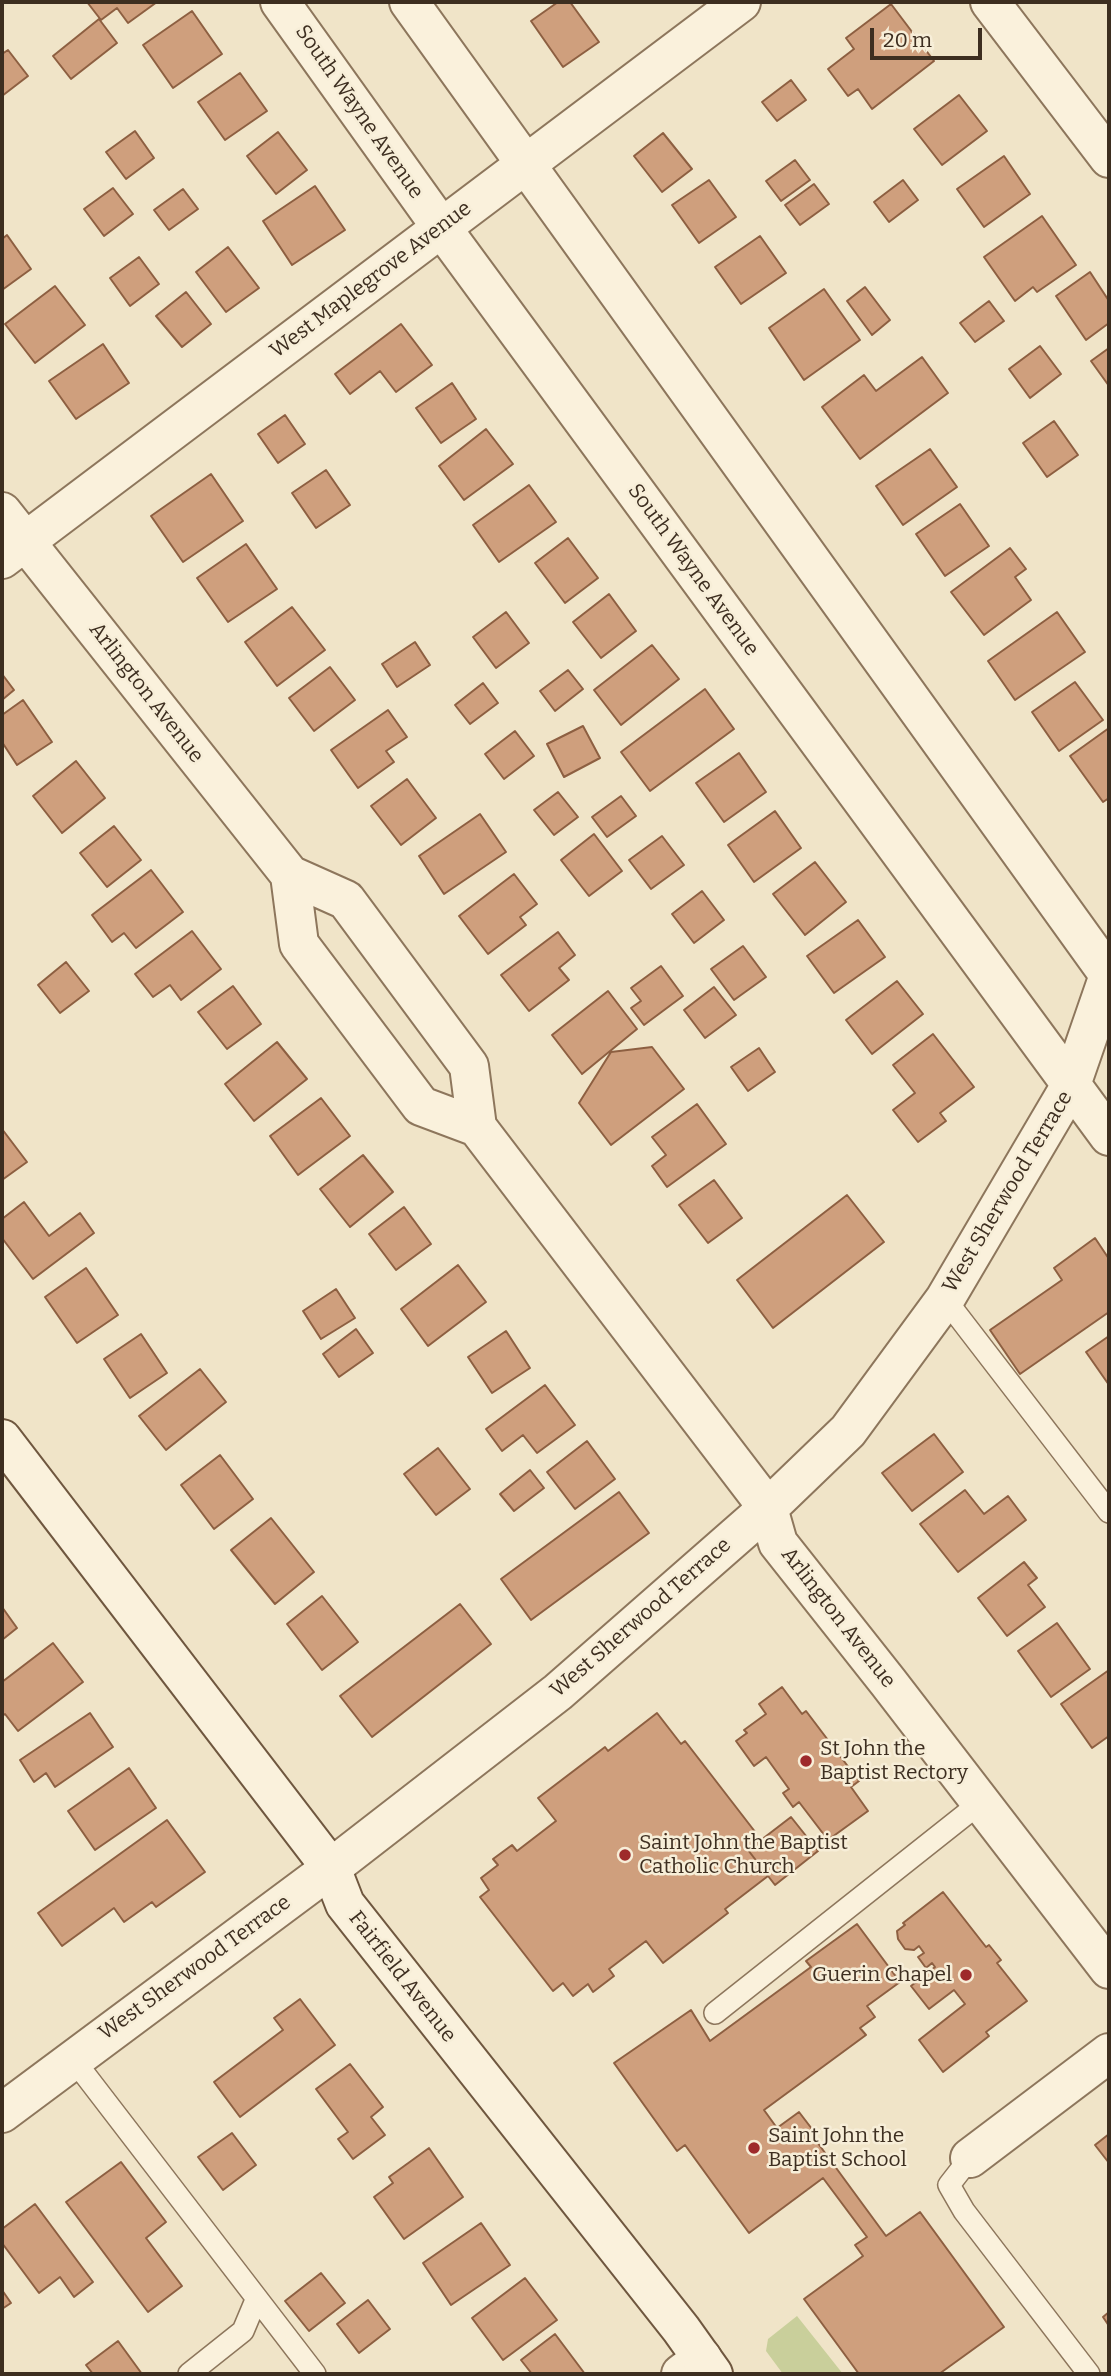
<!DOCTYPE html>
<html>
<head>
<meta charset="utf-8">
<style>
	body { margin:0 }
	#map { position:relative; width:1111px; height:2376px; overflow:hidden; background:#f0e4c8; font-family:Bitter,serif }
	canvas { display:block }
	.frame { position:absolute; inset:0; border:4px solid #3d2e20; pointer-events:none }
	.scale { position:absolute; left:870px; top:28px; width:112px; height:32px; box-sizing:border-box; border:4px solid #3d2e20; border-top:0; padding-left:9px; font-size:21px; line-height:24px; white-space:nowrap; color:#3d2e20; -webkit-text-stroke:5px #f7eed8; paint-order:stroke }
</style>
</head>
<body>
<div id="map">
<canvas width="1111" height="2376"></canvas>
<div class="frame"></div>
<div class="scale">20 m</div>
</div>
<script>
const context = document.querySelector('canvas').getContext('2d');
context.lineJoin = 'round';
function fill(path, color) { context.fillStyle = color; context.fill(path, 'evenodd'); }
function stroke(path, color, width, dash) { context.strokeStyle = color; context.lineWidth = width; context.lineCap = dash ? 'butt' : 'round'; context.setLineDash(dash || []); context.stroke(path); }
function write(font, color, halo, rows, align = 'center') {
  context.font = font + ' Bitter,serif'; context.lineWidth = 5; context.setLineDash([]); context.textBaseline = 'middle'; context.strokeStyle = halo; context.fillStyle = color; for (const [text, x, y, turn = 0] of rows) {
    context.save(); context.translate(x, y); context.rotate((+turn || 0) * Math.PI / 180); context.textAlign = isNaN(turn) ? turn : align; if (halo) context.strokeText(text, 0, 0); context.fillText(text, 0, 0); context.restore();
  }
}
fill(new Path2D(`
	M 797,2316 L 843,2374 L 783,2374 L 766,2351 L 768,2339 Z`), '#c9cf9b');
const building = new Path2D(`
	M 87,2 L 157,2 L 128,23 L 117,8 L 101,20 Z
	M 558,2 L 570,2 L 599,42 L 563,67 L 531,21 Z
	M 891,4 L 934,61 L 872,109 L 858,89 L 848,96 L 828,69 L 854,49 L 846,38 Z
	M 192,11 L 222,54 L 173,88 L 143,45 Z
	M 99,19 L 117,43 L 71,79 L 53,56 Z
	M 8,50 L 28,76 L 2,96 L 2,54 Z
	M 240,73 L 267,111 L 225,140 L 198,102 Z
	M 791,80 L 806,100 L 777,121 L 762,102 Z
	M 959,95 L 987,131 L 942,165 L 914,129 Z
	M 135,131 L 154,158 L 126,179 L 106,152 Z
	M 278,132 L 307,170 L 276,194 L 247,156 Z
	M 663,133 L 692,169 L 662,192 L 634,156 Z
	M 1004,156 L 1030,194 L 984,227 L 957,189 Z
	M 795,160 L 810,180 L 781,201 L 766,181 Z
	M 709,180 L 736,217 L 699,243 L 672,205 Z
	M 903,180 L 918,200 L 889,222 L 874,202 Z
	M 814,184 L 829,204 L 800,225 L 785,205 Z
	M 315,186 L 345,230 L 292,265 L 263,221 Z
	M 113,188 L 133,214 L 104,236 L 84,209 Z
	M 183,189 L 198,209 L 169,230 L 154,210 Z
	M 1042,216 L 1076,265 L 1037,292 L 1033,287 L 1015,301 L 984,257 Z
	M 7,235 L 31,269 L 2,290 L 2,239 Z
	M 760,236 L 786,273 L 741,304 L 715,267 Z
	M 228,247 L 259,288 L 226,312 L 196,272 Z
	M 139,257 L 159,284 L 130,306 L 110,278 Z
	M 1090,272 L 1109,301 L 1109,323 L 1086,340 L 1056,296 Z
	M 55,286 L 85,325 L 35,363 L 5,324 Z
	M 865,287 L 890,320 L 872,335 L 847,301 Z
	M 824,289 L 860,340 L 804,380 L 769,328 Z
	M 186,292 L 211,324 L 182,347 L 156,316 Z
	M 989,301 L 1004,321 L 975,342 L 960,323 Z
	M 401,324 L 432,365 L 396,392 L 380,371 L 350,394 L 335,374 Z
	M 103,344 L 129,383 L 76,419 L 49,381 Z
	M 1040,346 L 1061,374 L 1030,398 L 1009,369 Z
	M 1109,348 L 1109,386 L 1091,361 Z
	M 922,357 L 948,393 L 860,459 L 822,407 L 864,375 L 876,391 Z
	M 452,383 L 476,419 L 441,443 L 416,408 Z
	M 285,415 L 305,444 L 278,463 L 258,434 Z
	M 1054,421 L 1078,455 L 1047,477 L 1023,443 Z
	M 486,429 L 513,464 L 464,500 L 439,466 Z
	M 930,449 L 957,487 L 903,525 L 876,486 Z
	M 326,470 L 350,505 L 316,528 L 292,493 Z
	M 211,474 L 243,521 L 183,562 L 151,516 Z
	M 529,485 L 556,522 L 499,562 L 473,525 Z
	M 960,504 L 989,546 L 945,576 L 916,534 Z
	M 568,538 L 598,578 L 565,603 L 535,563 Z
	M 246,544 L 277,589 L 228,622 L 197,578 Z
	M 1010,548 L 1026,569 L 1015,577 L 1031,600 L 984,635 L 951,592 Z
	M 609,594 L 636,631 L 601,658 L 573,622 Z
	M 292,607 L 325,650 L 277,686 L 245,642 Z
	M 506,612 L 529,643 L 496,668 L 473,637 Z
	M 1057,612 L 1085,652 L 1015,700 L 988,661 Z
	M 415,642 L 430,665 L 397,687 L 382,664 Z
	M 652,645 L 679,679 L 621,725 L 594,690 Z
	M 330,667 L 355,700 L 314,731 L 289,698 Z
	M 568,670 L 583,689 L 555,711 L 540,691 Z
	M 2,674 L 14,690 L 2,700 Z
	M 1075,682 L 1103,720 L 1059,751 L 1032,712 Z
	M 483,683 L 498,703 L 470,724 L 455,705 Z
	M 705,689 L 734,729 L 650,791 L 621,752 Z
	M 23,700 L 52,742 L 17,765 L 2,742 L 2,715 Z
	M 388,710 L 407,737 L 386,751 L 394,762 L 358,788 L 331,750 Z
	M 583,726 L 600,758 L 564,777 L 547,744 Z
	M 1109,728 L 1109,798 L 1103,802 L 1070,756 Z
	M 515,731 L 534,756 L 504,779 L 485,754 Z
	M 739,753 L 766,792 L 724,822 L 696,783 Z
	M 76,761 L 105,798 L 62,833 L 33,796 Z
	M 407,779 L 436,818 L 401,845 L 371,806 Z
	M 558,792 L 578,817 L 554,835 L 534,810 Z
	M 621,796 L 636,816 L 607,837 L 592,817 Z
	M 775,811 L 801,848 L 754,882 L 728,845 Z
	M 480,814 L 506,852 L 444,894 L 419,856 Z
	M 114,826 L 141,860 L 107,887 L 80,853 Z
	M 594,834 L 622,871 L 589,896 L 561,860 Z
	M 662,836 L 684,865 L 651,889 L 629,860 Z
	M 815,862 L 846,902 L 805,935 L 773,894 Z
	M 151,870 L 183,912 L 136,948 L 124,933 L 112,942 L 92,915 Z
	M 514,874 L 537,904 L 520,917 L 526,925 L 488,954 L 459,916 Z
	M 702,891 L 724,920 L 694,943 L 672,914 Z
	M 858,920 L 885,957 L 834,993 L 807,956 Z
	M 192,931 L 221,969 L 181,1000 L 170,985 L 153,997 L 135,974 Z
	M 558,932 L 575,955 L 559,968 L 569,980 L 529,1011 L 501,975 Z
	M 743,946 L 766,977 L 734,1000 L 711,969 Z
	M 66,962 L 89,991 L 60,1013 L 38,985 Z
	M 661,966 L 683,996 L 644,1025 L 631,1008 L 641,1001 L 631,988 Z
	M 897,981 L 923,1014 L 872,1054 L 846,1020 Z
	M 233,986 L 261,1024 L 227,1049 L 198,1012 Z
	M 714,987 L 736,1015 L 705,1038 L 684,1010 Z
	M 608,991 L 637,1029 L 582,1074 L 552,1035 Z
	M 933,1034 L 974,1087 L 940,1113 L 946,1121 L 918,1142 L 893,1110 L 915,1093 L 893,1065 Z
	M 277,1042 L 307,1079 L 254,1121 L 225,1084 Z
	M 652,1047 L 684,1089 L 611,1145 L 579,1103 L 611,1052 Z
	M 759,1048 L 775,1072 L 748,1091 L 731,1067 Z
	M 321,1098 L 350,1136 L 298,1175 L 270,1136 Z
	M 697,1104 L 726,1144 L 667,1187 L 652,1166 L 666,1155 L 652,1137 Z
	M 2,1129 L 27,1162 L 2,1180 Z
	M 363,1155 L 393,1192 L 350,1227 L 320,1189 Z
	M 714,1180 L 742,1218 L 708,1243 L 679,1205 Z
	M 847,1195 L 884,1242 L 773,1328 L 737,1280 Z
	M 24,1202 L 49,1236 L 80,1213 L 94,1233 L 33,1279 L 2,1238 L 2,1219 Z
	M 404,1207 L 431,1244 L 396,1270 L 369,1234 Z
	M 1095,1238 L 1109,1259 L 1109,1312 L 1020,1374 L 990,1330 L 1062,1280 L 1054,1268 Z
	M 458,1265 L 486,1302 L 428,1346 L 401,1309 Z
	M 86,1268 L 118,1315 L 77,1343 L 45,1297 Z
	M 336,1289 L 355,1318 L 321,1339 L 303,1311 Z
	M 356,1329 L 373,1353 L 339,1377 L 323,1354 Z
	M 506,1331 L 530,1368 L 492,1393 L 468,1357 Z
	M 141,1334 L 167,1373 L 130,1398 L 104,1359 Z
	M 1109,1336 L 1109,1385 L 1086,1352 Z
	M 200,1369 L 226,1402 L 166,1450 L 139,1416 Z
	M 545,1385 L 575,1425 L 537,1453 L 523,1435 L 502,1451 L 486,1429 Z
	M 934,1434 L 963,1472 L 912,1511 L 882,1473 Z
	M 587,1441 L 615,1479 L 575,1509 L 547,1472 Z
	M 438,1448 L 470,1489 L 436,1515 L 404,1474 Z
	M 220,1455 L 253,1499 L 214,1529 L 181,1485 Z
	M 530,1470 L 544,1488 L 514,1511 L 500,1494 Z
	M 965,1490 L 984,1514 L 1008,1496 L 1026,1520 L 958,1572 L 920,1524 Z
	M 619,1492 L 649,1533 L 531,1620 L 501,1579 Z
	M 271,1518 L 314,1572 L 275,1604 L 231,1550 Z
	M 1024,1562 L 1037,1578 L 1028,1585 L 1045,1607 L 1007,1636 L 978,1598 Z
	M 322,1596 L 358,1642 L 322,1670 L 287,1624 Z
	M 460,1604 L 491,1644 L 372,1737 L 340,1696 Z
	M 2,1607 L 17,1628 L 2,1640 Z
	M 1057,1623 L 1090,1669 L 1051,1697 L 1018,1651 Z
	M 53,1643 L 83,1682 L 18,1731 L 5,1714 L 2,1716 L 2,1682 Z
	M 1109,1670 L 1109,1736 L 1092,1748 L 1061,1704 Z
	M 782,1687 L 802,1714 L 806,1711 L 859,1781 L 851,1787 L 868,1811 L 828,1840 L 799,1802 L 793,1807 L 783,1793 L 789,1789 L 766,1757 L 754,1766 L 736,1741 L 747,1733 L 744,1730 L 766,1714 L 759,1704 Z
	M 90,1713 L 113,1747 L 55,1787 L 46,1773 L 34,1782 L 20,1760 Z
	M 657,1713 L 681,1744 L 685,1741 L 756,1833 L 751,1836 L 757,1844 L 748,1850 L 768,1876 L 725,1909 L 728,1913 L 663,1963 L 646,1941 L 609,1969 L 614,1976 L 593,1992 L 588,1984 L 573,1996 L 563,1983 L 553,1991 L 480,1897 L 489,1890 L 481,1878 L 498,1865 L 493,1859 L 512,1845 L 517,1851 L 556,1821 L 538,1798 L 605,1747 L 608,1751 Z
	M 129,1768 L 156,1808 L 95,1850 L 68,1811 Z
	M 791,1817 L 818,1851 L 775,1885 L 748,1850 Z
	M 167,1820 L 205,1872 L 156,1907 L 152,1902 L 124,1922 L 114,1908 L 62,1946 L 38,1913 Z
	M 943,1892 L 986,1947 L 989,1945 L 1001,1960 L 997,1963 L 1027,2001 L 986,2032 L 989,2036 L 943,2072 L 919,2040 L 965,2004 L 954,1990 L 929,2009 L 911,1986 L 935,1967 L 932,1963 L 926,1968 L 918,1957 L 924,1953 L 919,1946 L 914,1950 L 905,1949 L 898,1939 L 897,1931 L 905,1925 L 903,1923 Z
	M 857,1924 L 900,1982 L 867,2006 L 875,2017 L 860,2028 L 866,2035 L 764,2110 L 777,2128 L 799,2112 L 812,2129 L 809,2131 L 886,2236 L 920,2212 L 1004,2327 L 939,2374 L 859,2374 L 804,2299 L 863,2256 L 855,2245 L 867,2237 L 823,2178 L 749,2233 L 685,2145 L 677,2151 L 614,2063 L 691,2010 L 710,2041 L 811,1967 L 806,1961 Z
	M 300,1999 L 335,2045 L 240,2117 L 214,2082 L 283,2030 L 274,2018 Z
	M 350,2064 L 383,2107 L 371,2117 L 385,2135 L 353,2159 L 338,2139 L 348,2132 L 316,2089 Z
	M 232,2133 L 256,2165 L 223,2190 L 198,2157 Z
	M 1109,2134 L 1109,2163 L 1095,2145 Z
	M 429,2148 L 463,2197 L 404,2239 L 374,2197 L 393,2183 L 389,2177 Z
	M 121,2162 L 166,2222 L 146,2238 L 182,2286 L 148,2312 L 66,2202 Z
	M 35,2204 L 93,2282 L 74,2297 L 60,2277 L 39,2293 L 2,2243 L 2,2229 Z
	M 481,2223 L 510,2265 L 451,2305 L 423,2263 Z
	M 321,2273 L 345,2303 L 309,2331 L 285,2301 Z
	M 525,2278 L 557,2320 L 503,2360 L 472,2318 Z
	M 2,2290 L 11,2303 L 2,2309 Z
	M 368,2300 L 390,2329 L 359,2353 L 337,2324 Z
	M 1109,2312 L 1109,2326 L 1103,2317 Z
	M 555,2334 L 585,2374 L 532,2374 L 521,2360 Z
	M 118,2341 L 142,2374 L 93,2374 L 86,2365 Z`);
fill(building, '#cf9f7d');
stroke(building, '#8d5f41', 2);
const lane = new Path2D(`
	M 945,1299 L 1109,1512
	M 715,2013 L 980,1803
	M 73,2059 L 315,2374
	M 970,2158 L 949,2185 L 964,2211 L 1089,2374
	M 189,2374 L 243,2331 L 256,2300`);
const street = new Path2D(`
	M 280,2 L 441,227 L 1109,1136
	M 409,2 L 1109,975
	M 990,2 L 1109,158
	M 2,512 L 290,875 L 346,900 L 469,1066 L 477,1127 L 768,1508 L 778,1543 L 888,1682 L 1109,1969
	M 2,559 L 741,2
	M 290,875 L 299,944 L 421,1106 L 477,1127
	M 2,2113 L 331,1868 L 558,1692 L 768,1508 L 848,1431 L 945,1299 L 1071,1085 L 1109,975
	M 970,2158 L 1109,2053
	M 681,2374 L 702,2358`);
const secondary = new Path2D(`
	M 2,1439 L 331,1868 L 345,1904 L 681,2329 L 713,2374`);
stroke(lane, '#8d765c', 24);
stroke(street, '#8d765c', 42);
stroke(secondary, '#6f573f', 42);
stroke(lane, '#faf1dc', 21);
stroke(street, '#faf1dc', 38);
stroke(secondary, '#faf1dc', 38);
for (const [x, y, r, color] of [
	[806,1761,7,"#9e2a2b"],
	[625,1855,7,"#9e2a2b"],
	[966,1975,7,"#9e2a2b"],
	[754,2148,7,"#9e2a2b"]
]) { const dot = new Path2D(); dot.arc(x, y, r, 0, 2 * Math.PI); context.fillStyle = color; context.fill(dot); stroke(dot, '#f7eed8', 2.5); }
write('21px', '#3d2e20', '#f7eed8', [
	["South Wayne Avenue",359,112,55],
	["West Maplegrove Avenue",371,280,-37],
	["South Wayne Avenue",693,570,54],
	["Arlington Avenue",146,693,52],
	["West Sherwood Terrace",1008,1192,-59],
	["West Sherwood Terrace",641,1618,-41],
	["Arlington Avenue",838,1618,52],
	["West Sherwood Terrace",195,1968,-36],
	["Fairfield Avenue",402,1977,52]
]);
write('21px', '#3d2e20', '#f7eed8', [
	["St John the",820,1749],
	["Baptist Rectory",820,1773],
	["Saint John the Baptist",639,1843],
	["Catholic Church",639,1867],
	["Guerin Chapel",952,1975,"right"],
	["Saint John the",768,2136],
	["Baptist School",768,2160]
], 'left');
</script>
</body>
</html>
